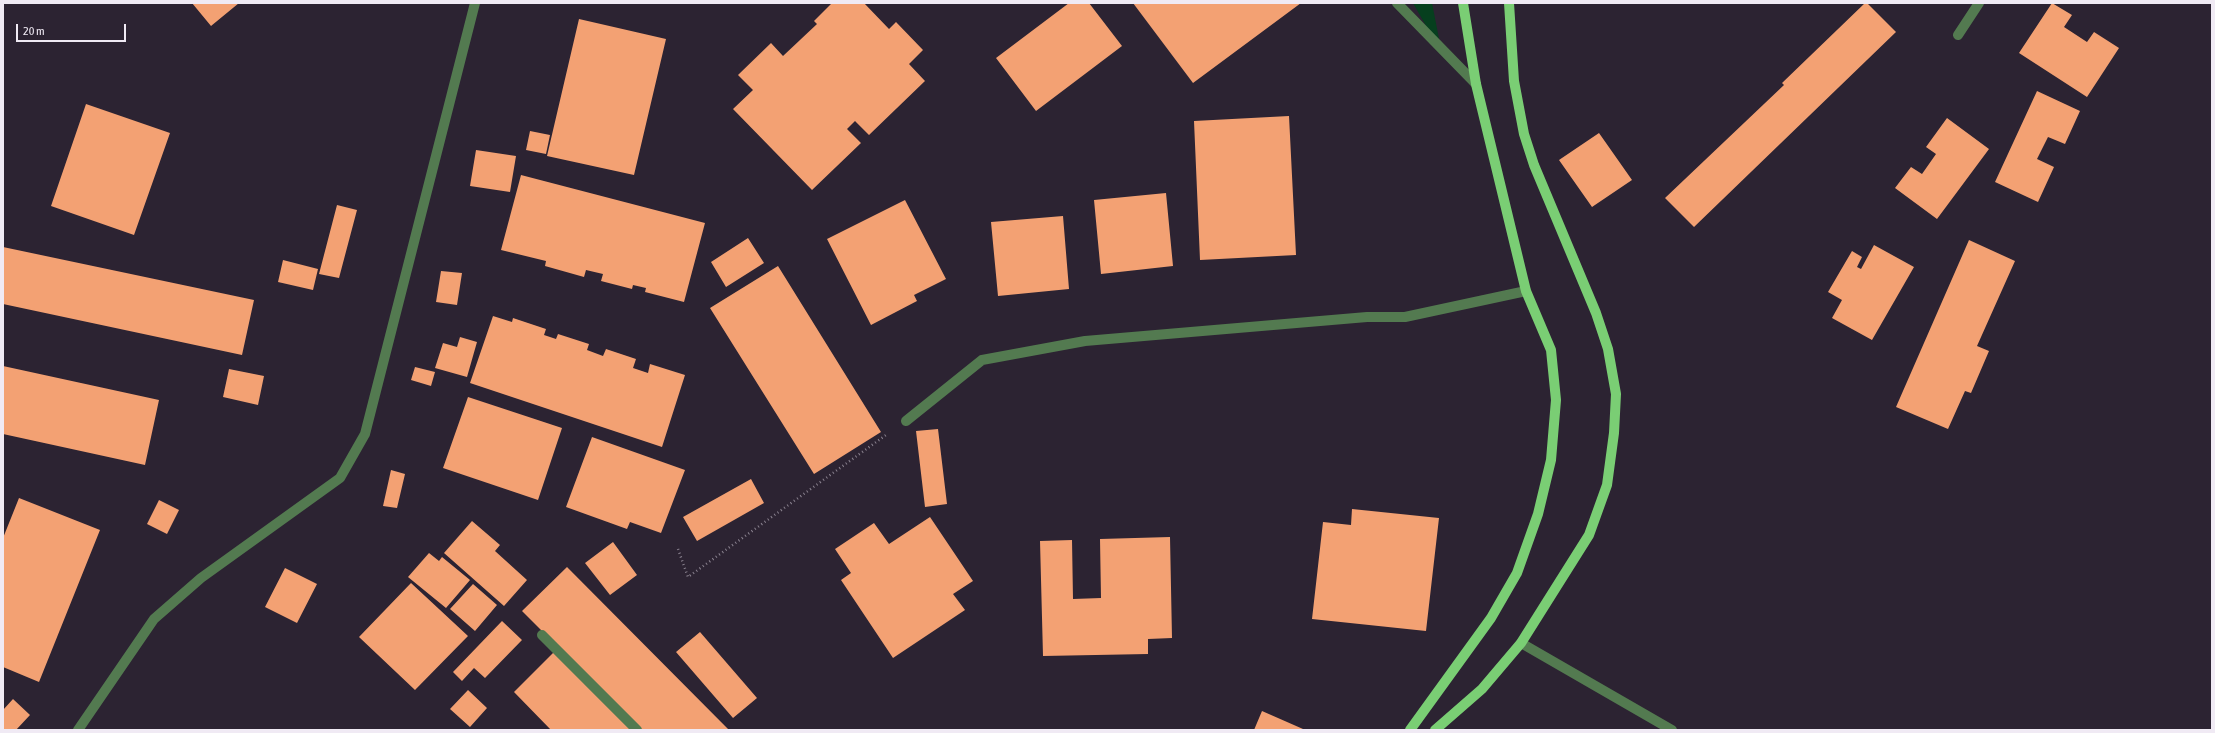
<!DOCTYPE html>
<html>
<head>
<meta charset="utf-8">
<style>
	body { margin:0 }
	#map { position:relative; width:2215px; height:733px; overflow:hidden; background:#2c2332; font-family:"Asap Condensed",sans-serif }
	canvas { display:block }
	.frame { position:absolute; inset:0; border:4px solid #f0eaf4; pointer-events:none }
	.scale { position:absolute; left:16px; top:24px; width:110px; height:18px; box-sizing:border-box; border:2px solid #f0eaf4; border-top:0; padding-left:5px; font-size:12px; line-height:14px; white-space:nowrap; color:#f0eaf4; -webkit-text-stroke:3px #2c2332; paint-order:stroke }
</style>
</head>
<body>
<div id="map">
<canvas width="2215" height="733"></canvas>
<div class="frame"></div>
<div class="scale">20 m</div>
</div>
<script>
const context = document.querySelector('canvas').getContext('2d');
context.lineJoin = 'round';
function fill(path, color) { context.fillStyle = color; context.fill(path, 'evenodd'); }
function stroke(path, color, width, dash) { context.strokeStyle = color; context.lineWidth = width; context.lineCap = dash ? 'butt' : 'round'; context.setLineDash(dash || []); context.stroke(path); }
fill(new Path2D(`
	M 1413,3 L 1432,3 L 1442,54 Z`), '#063f1e');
fill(new Path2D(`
	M 192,3 L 239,3 L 211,26 Z
	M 832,3 L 864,3 L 889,29 L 896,22 L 923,50 L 909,64 L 925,81 L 869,135 L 855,121 L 847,129 L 861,143 L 812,190 L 733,109 L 753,90 L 738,75 L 771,43 L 783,56 L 817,24 L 814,21 Z
	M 1069,3 L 1089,3 L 1122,46 L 1036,111 L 996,58 Z
	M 1133,3 L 1301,3 L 1193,83 Z
	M 1865,3 L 1867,3 L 1896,32 L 1694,227 L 1665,198 L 1784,85 L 1782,83 Z
	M 2052,3 L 2072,15 L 2064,27 L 2087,42 L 2094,32 L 2119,48 L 2087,97 L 2019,53 Z
	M 579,19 L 666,39 L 634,175 L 547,156 Z
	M 2037,91 L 2080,111 L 2065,144 L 2048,137 L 2037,159 L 2054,167 L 2038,202 L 1995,182 Z
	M 86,104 L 170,133 L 134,235 L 51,206 Z
	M 1289,116 L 1296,255 L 1200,260 L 1194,121 Z
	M 1947,118 L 1989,149 L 1937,219 L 1895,188 L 1911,167 L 1922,174 L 1936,154 L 1926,147 Z
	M 530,131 L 550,135 L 546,154 L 526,150 Z
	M 1599,133 L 1632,180 L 1592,207 L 1559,160 Z
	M 476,150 L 516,156 L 510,192 L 470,186 Z
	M 521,175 L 705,223 L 684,302 L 645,292 L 646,288 L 633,285 L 632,289 L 601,281 L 603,274 L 586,270 L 584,277 L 545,266 L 546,261 L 501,250 Z
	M 1166,193 L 1173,266 L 1101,274 L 1094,200 Z
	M 905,200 L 946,279 L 914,295 L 917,301 L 871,325 L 827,239 Z
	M 337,205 L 357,210 L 339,278 L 319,274 Z
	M 1063,216 L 1069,289 L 998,296 L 991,222 Z
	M 748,238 L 764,263 L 726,287 L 711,262 Z
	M 1969,240 L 2015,261 L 1977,346 L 1989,351 L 1971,393 L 1965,391 L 1948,429 L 1896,407 Z
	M 1874,245 L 1914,267 L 1872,340 L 1832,318 L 1842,300 L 1828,292 L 1852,251 L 1862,257 L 1857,267 L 1861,269 Z
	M 3,247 L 254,300 L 242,355 L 3,304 Z
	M 283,260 L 318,269 L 313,290 L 278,282 Z
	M 778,266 L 881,432 L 814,474 L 710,308 Z
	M 441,271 L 462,273 L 457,305 L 436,302 Z
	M 493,316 L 512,322 L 513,318 L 546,329 L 544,335 L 556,339 L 558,334 L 589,344 L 587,350 L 603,356 L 606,349 L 636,359 L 633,368 L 648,373 L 650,364 L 685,375 L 662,447 L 470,383 Z
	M 460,337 L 477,342 L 467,377 L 435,368 L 443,343 L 457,347 Z
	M 3,366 L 159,400 L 145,465 L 3,434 Z
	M 415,367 L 435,372 L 431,386 L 411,380 Z
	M 229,369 L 264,376 L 258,405 L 223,397 Z
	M 468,397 L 562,428 L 538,500 L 443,468 Z
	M 938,429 L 947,504 L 925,507 L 916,431 Z
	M 592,437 L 685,470 L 661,533 L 630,522 L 627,529 L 566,507 Z
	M 391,470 L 405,474 L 397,508 L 383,506 Z
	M 751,479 L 764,503 L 697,541 L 683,517 Z
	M 19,498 L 100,530 L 39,682 L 3,667 L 3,538 Z
	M 159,500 L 179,510 L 167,534 L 147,524 Z
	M 1352,509 L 1439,518 L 1426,631 L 1312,619 L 1323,522 L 1351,525 Z
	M 930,517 L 973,581 L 953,594 L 965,610 L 893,658 L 841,580 L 851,573 L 835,549 L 874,523 L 889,544 Z
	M 472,521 L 500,545 L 495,551 L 527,580 L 504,606 L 444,553 Z
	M 1170,537 L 1172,638 L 1148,639 L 1148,654 L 1043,656 L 1040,541 L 1072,540 L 1073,599 L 1101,598 L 1100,539 Z
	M 613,542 L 637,575 L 610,595 L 585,563 Z
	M 429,553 L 439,561 L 442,557 L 470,580 L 446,608 L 408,577 Z
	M 567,567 L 729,730 L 641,730 L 522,611 Z
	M 285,568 L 317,584 L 297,623 L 265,607 Z
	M 411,583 L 468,636 L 415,690 L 359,637 Z
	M 473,584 L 497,605 L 475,631 L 450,609 Z
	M 502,621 L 522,640 L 485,678 L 474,668 L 462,681 L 453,672 Z
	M 700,632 L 757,698 L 733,718 L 676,652 Z
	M 555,651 L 634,730 L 551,730 L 514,692 Z
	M 468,690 L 487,708 L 470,727 L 450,709 Z
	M 13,699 L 30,715 L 16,730 L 3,730 L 3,710 Z
	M 1262,711 L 1303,729 L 1303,730 L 1254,730 Z`), '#f3a173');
stroke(new Path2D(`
	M 678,549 L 688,577 L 886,435`), '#8b8390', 2.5, [1, 3]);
stroke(new Path2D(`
	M 1397,3 L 1476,84
	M 1958,35 L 1979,3
	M 906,421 L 982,360 L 1085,341 L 1367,317 L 1405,317 L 1526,291
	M 542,635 L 637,730
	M 1521,643 L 1672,730
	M 78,730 L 154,619 L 201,578 L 340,478 L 365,434 L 475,3`), '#537a50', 10);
stroke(new Path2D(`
	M 1410,730 L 1491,618 L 1517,573 L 1538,514 L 1551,460 L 1556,400 L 1551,350 L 1526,291 L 1476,84 L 1463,3
	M 1435,730 L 1482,689 L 1521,643 L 1589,535 L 1607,485 L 1614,433 L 1616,394 L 1608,349 L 1596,313 L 1534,165 L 1524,134 L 1514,81 L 1509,3`), '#7ace74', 10);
</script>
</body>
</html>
